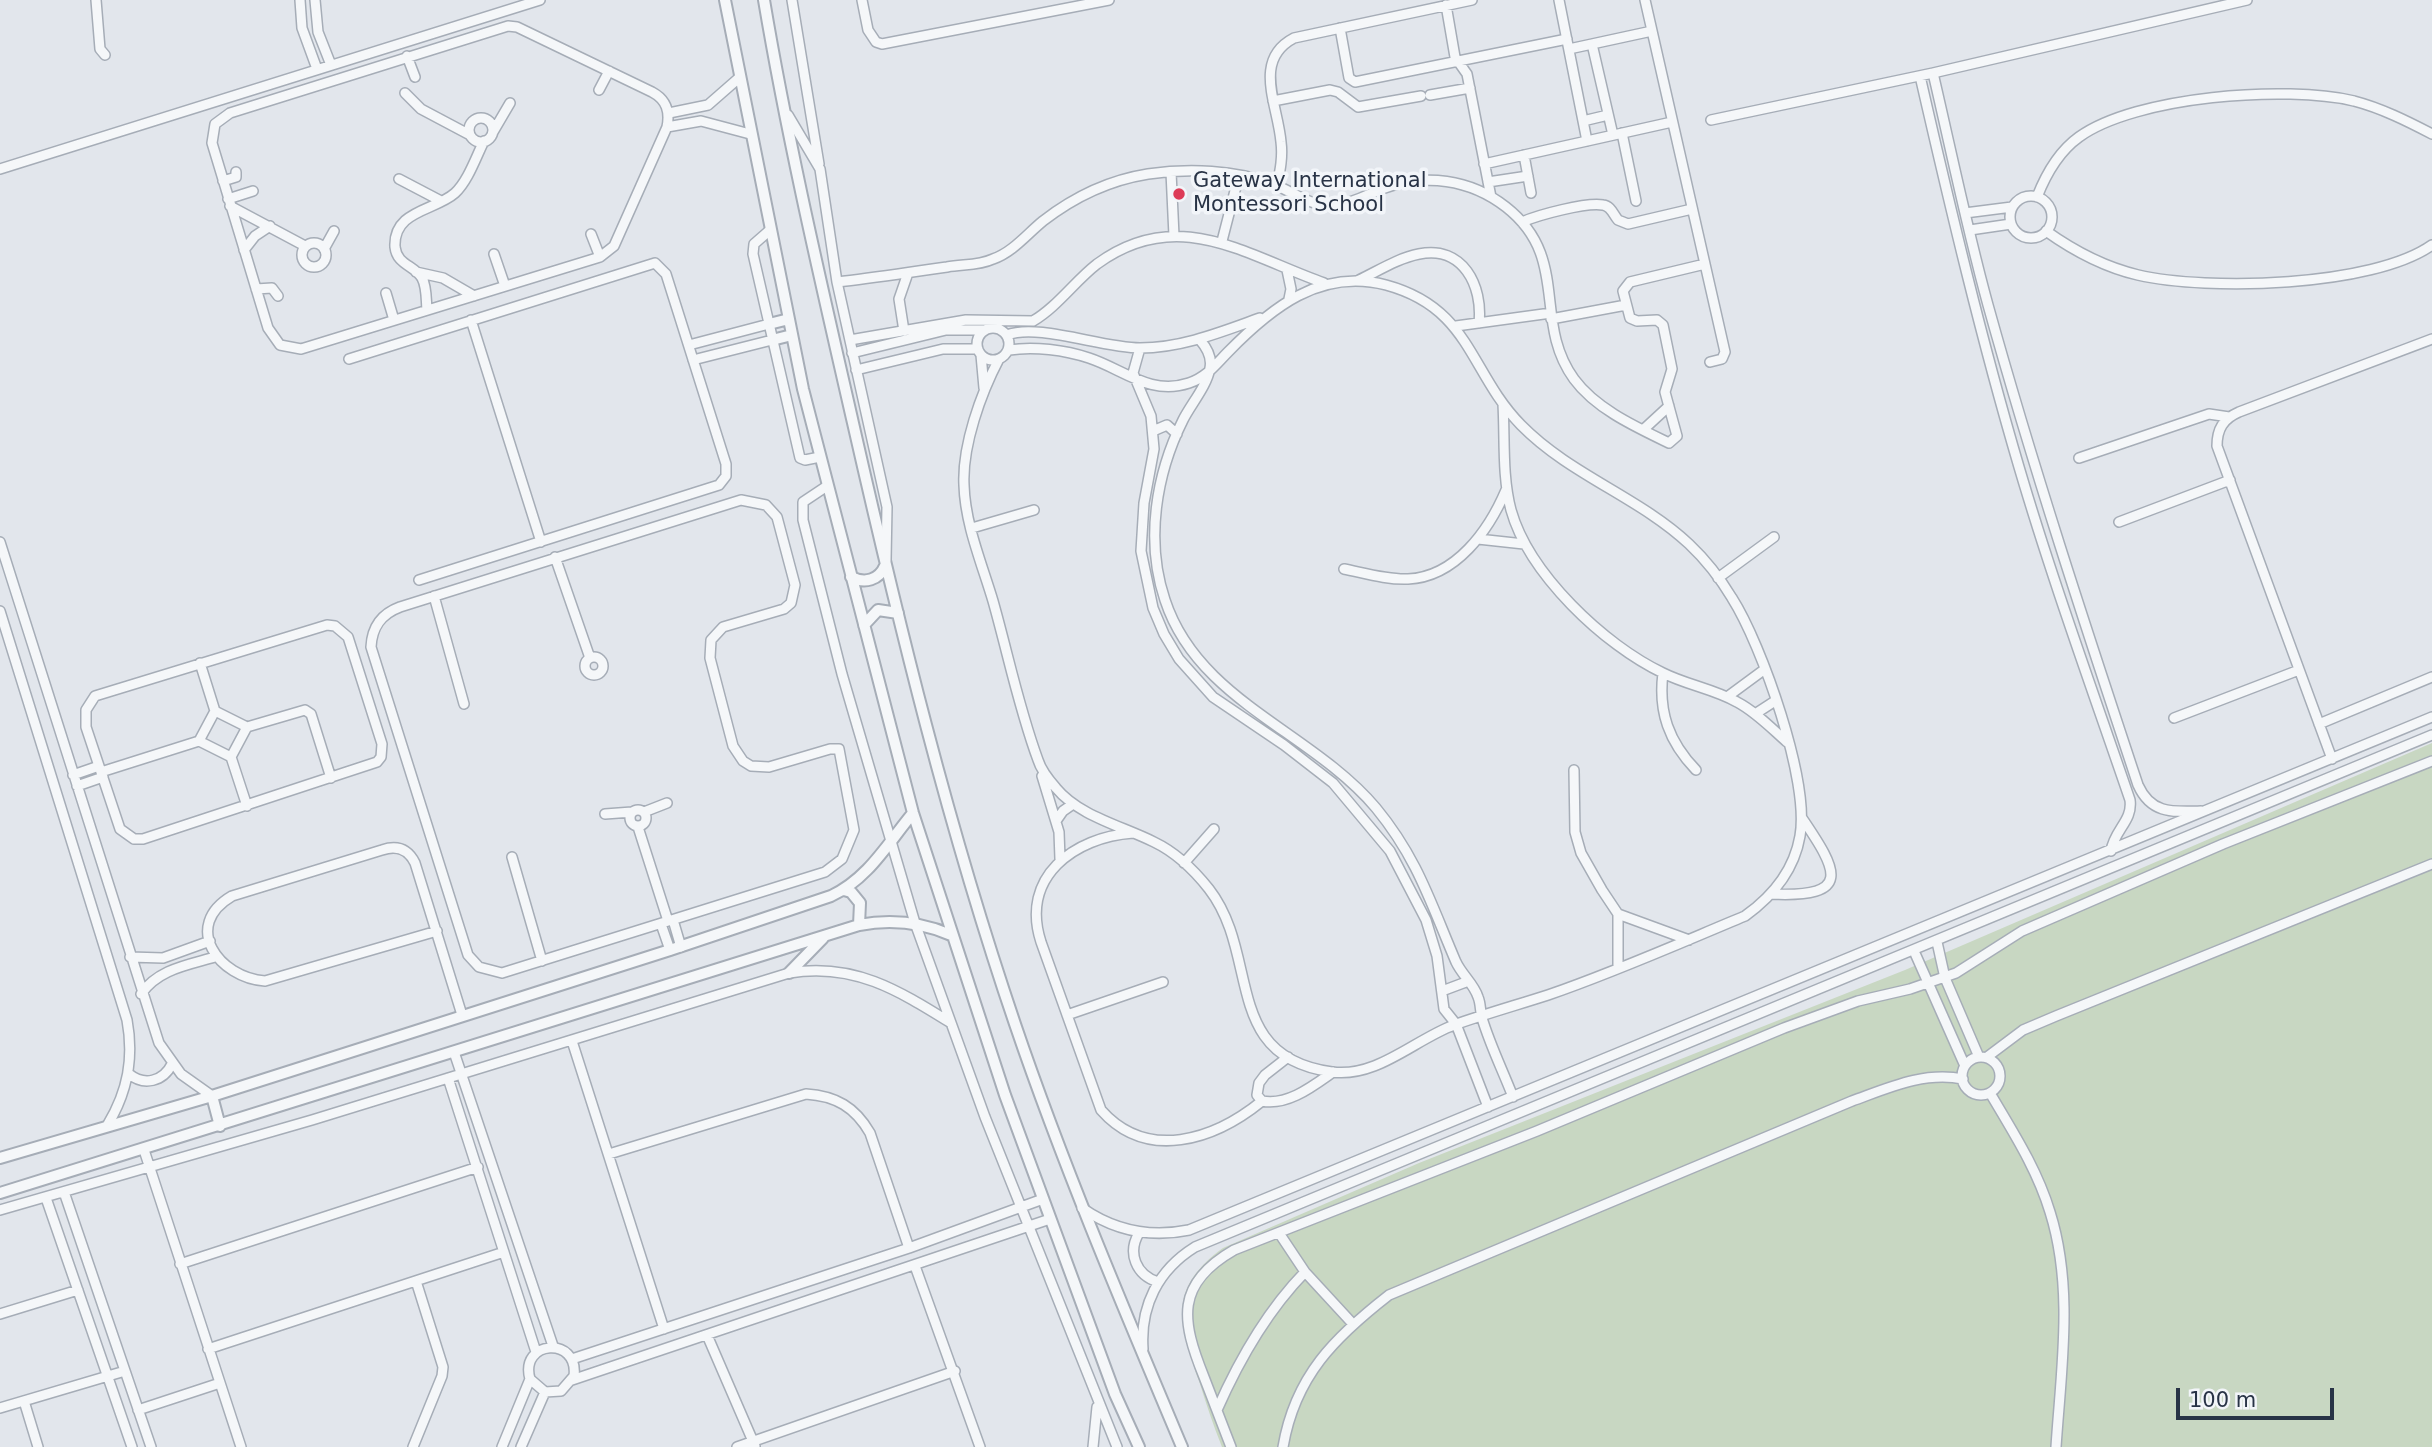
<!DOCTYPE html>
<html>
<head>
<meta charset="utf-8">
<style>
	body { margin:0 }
	#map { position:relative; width:2432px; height:1447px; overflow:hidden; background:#e2e6ec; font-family:"DejaVu Sans",sans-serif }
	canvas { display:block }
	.scale { position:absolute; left:2176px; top:1388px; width:158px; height:32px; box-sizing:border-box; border:4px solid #283346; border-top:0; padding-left:9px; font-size:21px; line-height:24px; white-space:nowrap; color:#283346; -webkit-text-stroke:5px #f2f5f9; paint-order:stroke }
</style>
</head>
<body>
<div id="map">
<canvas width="2432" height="1447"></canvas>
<div class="scale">100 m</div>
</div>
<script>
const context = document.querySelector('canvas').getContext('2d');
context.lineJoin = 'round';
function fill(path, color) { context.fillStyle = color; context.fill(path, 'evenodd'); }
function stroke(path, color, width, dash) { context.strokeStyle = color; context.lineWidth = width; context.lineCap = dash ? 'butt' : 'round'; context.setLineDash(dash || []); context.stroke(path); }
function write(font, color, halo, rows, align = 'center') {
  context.font = font + ' "DejaVu Sans",sans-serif'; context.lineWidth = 7; context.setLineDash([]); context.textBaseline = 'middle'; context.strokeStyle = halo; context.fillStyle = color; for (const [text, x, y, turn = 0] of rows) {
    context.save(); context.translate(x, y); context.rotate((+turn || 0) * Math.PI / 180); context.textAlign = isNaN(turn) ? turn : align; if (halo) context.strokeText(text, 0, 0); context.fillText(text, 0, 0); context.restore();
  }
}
fill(new Path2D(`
	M 2432,743 L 2432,1447 L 1222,1447 C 1213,1425 1206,1403 1199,1381 C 1179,1322 1167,1289 1223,1248 L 1419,1163 L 1905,970 Z`), '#c8d7c2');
const minor = new Path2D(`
	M 96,0 L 100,49 L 105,55
	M 300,0 L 302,28 L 317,69
	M 315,0 L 318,32 L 331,65
	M 792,0 L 819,164
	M 862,0 L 868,30 L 876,42 L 882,44 L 1109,0
	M 1559,0 L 1587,141
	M 1645,0 L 1725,352 L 1722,359 L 1710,362
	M 1446,5 L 1455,57 L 1467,74 L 1491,197
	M 508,26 L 517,27 L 652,92 C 667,100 670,112 667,127 L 614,246 L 600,257 L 301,349 L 280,345 L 268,328 L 212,143 L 215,124 L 230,113 Z
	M 1340,28 L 1349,78 L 1355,82 L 1567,39
	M 1592,44 L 1613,135
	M 1569,49 L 1652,31
	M 407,56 L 415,77
	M 1933,73 C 1951,150 1967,229 1988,305 C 2033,467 2085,625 2138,785 C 2151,814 2172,812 2201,811
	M 1920,76 C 1950,207 1981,338 2019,467 C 2052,579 2092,689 2130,800 C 2133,821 2114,830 2111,851
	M 599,90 L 609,71
	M 405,93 L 421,109 L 470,135
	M 1430,95 L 1470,88
	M 1273,101 L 1330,90 L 1338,92 L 1358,107 L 1421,96
	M 669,113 L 708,105 L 740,77
	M 788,115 L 820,169 L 837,282 L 887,507 L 886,560
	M469 130a12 12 0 1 1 24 0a12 12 0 1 1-24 0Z
	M 1711,120 L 1933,73 L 2247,0
	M 1583,121 L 1608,115
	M 667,127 L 701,121 L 750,134
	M 493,132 L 510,103
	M 1622,133 L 1636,201
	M 1524,155 L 1531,193
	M 1484,164 L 1672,122
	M 0,169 L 540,0
	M 1171,172 L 1174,236
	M 399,179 L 441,201
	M 223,181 L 236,177 L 236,172
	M 1488,182 L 1528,176
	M 1277,186 C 1280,171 1283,157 1281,142 C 1278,105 1252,60 1294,38 L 1472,0
	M2010 217a21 21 0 1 1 42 0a21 21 0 1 1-42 0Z
	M 2037,197 C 2046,174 2058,152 2079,137 C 2136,96 2286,85 2354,101 C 2381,108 2407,121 2432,134
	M 228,199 L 253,191
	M 230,206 L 305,246
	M 1965,213 L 2012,207
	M 1522,222 C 1538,215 1586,202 1603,205 C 1611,206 1613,214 1618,220 L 1628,224 L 1692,209
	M 770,230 L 754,244 L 753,254 L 800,458 L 805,460 L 820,457
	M 1970,230 L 2011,224
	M 2046,231 C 2074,251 2104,267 2138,275 C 2207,291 2373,287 2432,245
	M 591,234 L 600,257
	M 1222,241 L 1239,175
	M302 255a12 12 0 1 1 24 0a12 12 0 1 1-24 0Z
	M 324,249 L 334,231
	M 244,250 L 255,236 L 270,226
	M 494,254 L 505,286
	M 1287,270 L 1291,289 L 1289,299
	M 416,272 L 443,278 L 474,296
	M 1359,280 C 1378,271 1398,258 1419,254 C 1463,245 1483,286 1479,323
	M 837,282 C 874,278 910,272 947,267 C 963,264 978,266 993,259 C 1013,252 1027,234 1043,221 C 1074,197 1110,180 1148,174 C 1189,168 1235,170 1273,184 C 1296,193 1311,208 1337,205 C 1353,203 1367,195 1382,189 C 1425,173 1470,179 1506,207 C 1571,258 1532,321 1574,379 C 1596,409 1636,427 1669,443 L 1677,436 L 1665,392 L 1672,369 L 1663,325 L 1657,320 L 1637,321 L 1630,318 L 1623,291 L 1630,282 L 1705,264
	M 256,289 L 272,288 L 278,296
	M 386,293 L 394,320
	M 427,310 C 426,300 427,287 422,278 C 414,265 397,265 395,247 C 393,210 435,211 455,193 C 468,181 476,157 484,141
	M 1551,319 L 1626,305
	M 471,320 L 541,542
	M 1456,326 L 1551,313
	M977 344a16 16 0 1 1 32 0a16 16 0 1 1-32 0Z
	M 904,331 L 899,299 L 908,273
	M 1007,335 C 1038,323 1102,348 1140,348 C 1182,348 1221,332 1260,318
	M 850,340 L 966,320 L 1033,321 C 1057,307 1075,281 1097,264 C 1178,205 1245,255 1324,283
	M 1200,340 C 1207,348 1212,358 1210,368 C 1207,386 1191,404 1183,420 C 1156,474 1145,541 1165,600 C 1198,701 1311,731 1376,808 C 1418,859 1431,904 1456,962 C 1462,975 1474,984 1478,997 C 1481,1004 1480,1011 1482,1018 C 1490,1045 1503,1071 1513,1097
	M 689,345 L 769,324
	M 1140,348 L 1133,373 L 1151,416 L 1154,449 L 1144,503 L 1141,551 L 1153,608 L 1164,634 L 1179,659 L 1213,697 L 1284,745 L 1333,783 L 1390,851 L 1426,920 L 1437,956 L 1444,1009 L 1456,1024 L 1488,1107
	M 852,353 L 946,330 L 984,330
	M 981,355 L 984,388
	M 349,359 L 655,263 L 666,274 L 726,464 L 726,476 L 719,485 L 419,580
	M 999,359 C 981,393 962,446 964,485 C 965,524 982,564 993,601 C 1008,654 1019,709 1038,760 C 1041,770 1049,780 1056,788 C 1079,816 1122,826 1154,842 C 1175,852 1194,870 1209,889 C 1261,956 1221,1057 1332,1072 C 1377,1078 1414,1040 1454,1025 C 1485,1014 1517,1005 1548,995 C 1615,972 1680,943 1745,916 C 1773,896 1794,871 1800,836 C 1810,782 1762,645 1732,598 C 1720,578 1706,560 1689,544 C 1639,497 1570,475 1521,425 C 1469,372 1471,308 1386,285 C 1320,268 1271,308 1228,352 C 1216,364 1207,377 1189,383 C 1150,396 1123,369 1089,358 C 1065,350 1034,346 1009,350
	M 693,360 L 772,340
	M 856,370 L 943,349 L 978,349
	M 1503,404 C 1505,439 1502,476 1511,510 C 1529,574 1604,645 1663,673 C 1687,685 1714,689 1737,702 C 1756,712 1771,728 1787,742
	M 1644,429 L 1669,406
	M 1153,431 L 1167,425 L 1177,434
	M 2079,458 L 2209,414 L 2229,417
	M 827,486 L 803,502 L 803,520 L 842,674 L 915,923 L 985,1117 L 1117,1447
	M 741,500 L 766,505 L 777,517 L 795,585 L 791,603 L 784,609 L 723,627 L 711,640 L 710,658 L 733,746 L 743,761 L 751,766 L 769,767 L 830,749 L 839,749 L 854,830 L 842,859 L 825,872 L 502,973 L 479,967 L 468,955 L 371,647 C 372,627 381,614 400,607 Z
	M 2119,522 L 2230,480
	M 972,528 L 1034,510
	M 1478,539 L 1524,544
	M 0,542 L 159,1043 L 181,1074 L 212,1096
	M 555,557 L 590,658
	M 1344,569 C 1364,573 1387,580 1408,579 C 1456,577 1489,530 1506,490
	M 1718,578 L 1774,537
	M 434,596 L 464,704
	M 0,611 L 127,1020 C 134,1058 128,1091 108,1124
	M 327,625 L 335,626 L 348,637 L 382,744 L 381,757 L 377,762 L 143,839 L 134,839 L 120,829 L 86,727 L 86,710 L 95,696 Z
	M585 666a9 9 0 1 1 18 0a9 9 0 1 1-18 0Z
	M 200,663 L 215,711
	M 1663,673 C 1658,712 1669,742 1696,770
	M 1727,697 L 1765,669
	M 1755,714 L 1775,701
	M 2174,718 L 2299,670
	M 2319,724 L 2432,677
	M 247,727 L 215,711 L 199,741 L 231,757 L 247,727 L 305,710 L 311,714 L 331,778
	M 231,757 L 247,806
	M 2332,759 L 2217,446 C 2217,429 2223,419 2239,412 L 2432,339
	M 1574,770 L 1575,832 L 1581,853 L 1602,890 L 1618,914 L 1689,940
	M 101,772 L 199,741
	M 73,775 L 99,766
	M 1042,776 L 1059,832 L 1060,859
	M 77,786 L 103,777
	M630 818a8 8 0 1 1 16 0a8 8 0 1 1-16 0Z
	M 644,812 L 667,803
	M 605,814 L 632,812
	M 1056,821 L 1063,811 L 1073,804
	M 638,827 L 668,921
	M 1133,833 C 1074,837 1020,877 1041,942 L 1101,1110 C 1147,1162 1214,1140 1262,1101
	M 512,857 L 542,961
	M 1184,863 L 1214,829
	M 1771,894 C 1853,898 1838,871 1802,818
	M 1618,914 L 1618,967
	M 673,920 L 681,947
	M 661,924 L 670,950
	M 437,931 L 265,981 C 219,978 181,926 232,896 L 382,850 C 397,845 408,849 415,863 C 431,914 447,965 462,1015
	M 1937,942 L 1945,978 L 1979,1057
	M 1914,951 L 1965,1066
	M 130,957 L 163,958 L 210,941
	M 1442,991 L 1466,982
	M 141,994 C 158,969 188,965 215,957
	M 1067,1015 L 1163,982
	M 572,1041 L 664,1329
	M 454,1052 L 553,1346
	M1962 1076a19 19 0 1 1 38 0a19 19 0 1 1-38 0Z
	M 1288,1057 L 1265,1075 L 1259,1083 L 1257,1095 L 1262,1101 C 1288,1106 1313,1086 1333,1072
	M 1987,1057 L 2023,1030 L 2056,1016 L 2432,864
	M 129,1074 C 144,1086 163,1082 172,1064
	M 448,1078 L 536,1352
	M 1990,1093 C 2013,1132 2037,1169 2050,1212 C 2074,1288 2061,1370 2056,1447
	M 144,1150 L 241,1447
	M 609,1154 L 806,1094 C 836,1096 855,1107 870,1133 L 909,1248
	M 64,1192 L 151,1447
	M 46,1198 L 132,1447
	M 1082,1208 C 1115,1231 1150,1238 1189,1230 L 2432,717
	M 0,1210 L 312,1120 L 789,973 C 853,962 898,990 951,1023
	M 1139,1233 C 1127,1253 1136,1275 1158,1282
	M 1279,1233 L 1305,1272 L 1352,1323
	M 180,1264 L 478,1167
	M 915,1266 L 980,1447
	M 0,1314 L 78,1290
	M 707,1335 L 755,1446
	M 208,1349 L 504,1252
	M 1143,1349 C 1140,1306 1158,1270 1195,1247 L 2432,735
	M 572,1359 L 909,1248 L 1043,1199
	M 572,1380 L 1050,1219
	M 24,1401 L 38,1447
	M 0,1408 L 125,1371
	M 138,1410 L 220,1383
	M 1217,1410 C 1239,1360 1266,1312 1305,1272
	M 413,1447 L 442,1376 L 443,1367 L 416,1281
	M 502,1447 L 530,1379 C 519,1340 579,1336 574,1376 L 561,1391 L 545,1392 L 530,1379
	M 521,1447 L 545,1392
	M 737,1447 L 955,1371
	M 1093,1447 L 1097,1407
	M 1231,1447 C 1222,1424 1213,1400 1204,1377 C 1181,1320 1175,1284 1234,1250 L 1537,1131 L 1784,1028 L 1858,1001 L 1910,989 L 1956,973 L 2022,931 L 2223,844 L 2432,761
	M 1283,1447 C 1295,1376 1335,1337 1389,1295 L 1852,1101 C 1888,1088 1924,1071 1963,1079`);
const tertiary = new Path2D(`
	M 725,0 L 803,389 L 913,813 L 1005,1095 L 1115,1394 L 1139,1447
	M 764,0 C 788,142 821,283 853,423 C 899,625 948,827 1015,1024 C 1064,1168 1123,1307 1182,1447
	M 769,324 L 789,319
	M 772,340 L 792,335
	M 851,577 C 865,584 879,580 885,566
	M 864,625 L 878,610 L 898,613
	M 844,890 L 851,892 L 860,903 L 859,925
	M 789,973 L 823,938
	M 212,1096 L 220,1126
	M 0,1158 L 212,1096 L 670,950 L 831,896 C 868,879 888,843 913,813
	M 0,1193 L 859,925 C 891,919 921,922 951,935`);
stroke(minor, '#a6adb7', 12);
stroke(tertiary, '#a6adb7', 14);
stroke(minor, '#f5f7f9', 9);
stroke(tertiary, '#f5f7f9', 10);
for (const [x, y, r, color] of [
	[1179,194,7,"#dd3b57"]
]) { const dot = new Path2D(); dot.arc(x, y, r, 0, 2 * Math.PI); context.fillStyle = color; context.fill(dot); stroke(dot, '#f2f5f9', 2.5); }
write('21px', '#283346', '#f2f5f9', [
	["Gateway International",1193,182],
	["Montessori School",1193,206]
], 'left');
</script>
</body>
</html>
